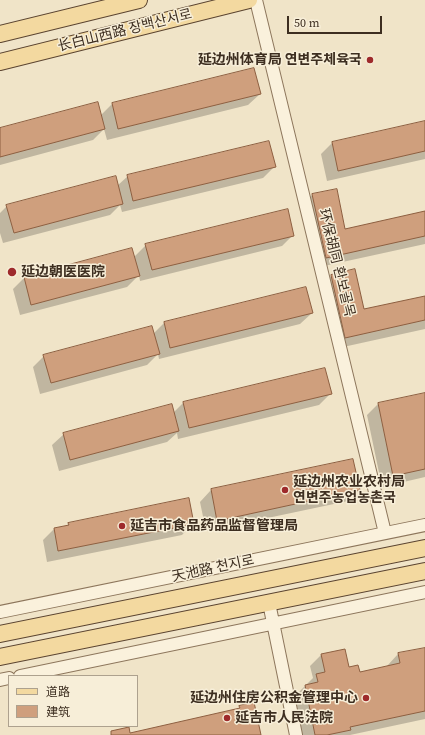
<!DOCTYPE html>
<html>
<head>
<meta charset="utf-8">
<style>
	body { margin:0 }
	#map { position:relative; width:425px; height:735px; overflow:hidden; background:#f0e4c8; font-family:"Source Serif 4","Noto Sans SC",serif }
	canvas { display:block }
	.legend { position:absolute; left:8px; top:675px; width:130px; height:52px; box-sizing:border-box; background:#f7eed8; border:1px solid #ada18e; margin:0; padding:5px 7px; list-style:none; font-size:12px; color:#3d2e20 }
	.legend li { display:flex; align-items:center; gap:8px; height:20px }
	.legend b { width:20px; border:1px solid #ada18e }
	.scale { position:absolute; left:287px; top:16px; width:95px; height:18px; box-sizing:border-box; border:2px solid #3d2e20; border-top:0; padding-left:5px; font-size:12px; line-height:14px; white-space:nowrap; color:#3d2e20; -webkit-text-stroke:3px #f7eed8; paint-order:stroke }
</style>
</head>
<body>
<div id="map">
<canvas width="425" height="735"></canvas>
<ul class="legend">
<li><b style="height:5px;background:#f3d9a0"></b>道路</li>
<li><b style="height:11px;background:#cf9f7d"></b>建筑</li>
</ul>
<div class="scale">50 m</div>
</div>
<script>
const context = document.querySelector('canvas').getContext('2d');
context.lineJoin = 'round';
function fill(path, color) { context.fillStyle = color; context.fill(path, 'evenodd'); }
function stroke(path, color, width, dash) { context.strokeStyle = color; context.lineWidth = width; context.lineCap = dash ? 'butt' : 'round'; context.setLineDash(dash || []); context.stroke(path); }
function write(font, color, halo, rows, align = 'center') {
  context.font = font + ' "Source Serif 4","Noto Sans SC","Noto Sans KR",serif'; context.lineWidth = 3; context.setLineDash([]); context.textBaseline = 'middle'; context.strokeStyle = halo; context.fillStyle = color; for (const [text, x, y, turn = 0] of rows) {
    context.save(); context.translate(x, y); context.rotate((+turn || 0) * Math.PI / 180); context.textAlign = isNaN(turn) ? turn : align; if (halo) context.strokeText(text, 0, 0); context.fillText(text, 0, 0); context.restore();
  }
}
fill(new Path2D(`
	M 260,94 L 248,105 L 107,140 L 104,129 L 93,140 L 0,165 L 0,129 L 101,115 L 112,104 Z
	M 425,122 L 425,159 L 327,181 L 321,154 L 332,143 Z
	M 275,166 L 263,178 L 122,212 L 120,205 L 110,215 L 3,243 L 0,233 L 0,213 L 7,206 L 117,186 L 128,176 Z
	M 312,195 L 345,230 L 425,212 L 425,244 L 315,268 L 301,206 Z
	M 293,235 L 282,246 L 140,281 L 139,275 L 127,287 L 20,315 L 13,289 L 24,278 L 132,249 L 134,257 L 146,245 Z
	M 331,276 L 364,311 L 425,297 L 425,329 L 334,349 L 320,287 Z
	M 312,313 L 300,324 L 159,359 L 158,354 L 147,365 L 40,394 L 33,367 L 44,356 L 153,334 L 164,323 Z
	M 331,393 L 319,405 L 178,439 L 177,433 L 167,442 L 59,471 L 52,445 L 64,434 L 173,413 L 183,403 Z
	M 425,394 L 425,477 L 382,487 L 367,415 L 378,404 Z
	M 353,460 L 359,490 L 348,501 L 206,531 L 200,502 L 211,490 Z
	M 193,523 L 182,535 L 47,562 L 43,540 L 54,529 L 66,526 L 69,524 Z
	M 425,649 L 425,719 L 350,735 L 302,735 L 294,697 L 313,678 L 310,666 L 322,654 L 348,668 L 359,673 L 387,667 L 387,666 L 398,654 Z`), '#0003');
const building = new Path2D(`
	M 254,68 L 261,94 L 118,129 L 112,103 Z
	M 98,102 L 105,129 L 0,157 L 0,128 Z
	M 425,121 L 425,151 L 338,171 L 332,142 Z
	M 269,141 L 276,167 L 133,201 L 127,175 Z
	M 116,176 L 123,204 L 14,233 L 6,205 Z
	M 337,189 L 345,229 L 425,211 L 425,236 L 326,258 L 312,194 Z
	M 288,209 L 294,236 L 152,270 L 145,244 Z
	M 132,248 L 140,276 L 31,305 L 24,277 Z
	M 355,269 L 364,309 L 425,296 L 425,320 L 345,338 L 331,275 Z
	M 306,287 L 313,313 L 170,348 L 164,322 Z
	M 152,326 L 160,354 L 51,383 L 43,355 Z
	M 325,368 L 332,394 L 189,428 L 183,402 Z
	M 425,393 L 425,469 L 393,476 L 378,403 Z
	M 172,404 L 179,431 L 70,460 L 63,433 Z
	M 353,459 L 360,490 L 217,521 L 211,489 Z
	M 189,498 L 194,524 L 58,551 L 54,528 L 69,525 L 68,523 Z
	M 425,648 L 425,711 L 350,727 L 351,730 L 327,735 L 315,735 L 305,685 L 318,682 L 316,674 L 325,672 L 321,654 L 345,649 L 349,667 L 358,665 L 360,672 L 400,663 L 398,653 Z
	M 254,702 L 261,735 L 111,735 L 111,731 L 129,727 L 130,733 L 240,708 L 239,706 Z`);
fill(building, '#cf9f7d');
stroke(building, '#8d5f41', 1);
const minor = new Path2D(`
	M 256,0 L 385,533
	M 269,603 L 296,735
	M 0,612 L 425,525
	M 20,676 L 425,592
	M 0,680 L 9,678`);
const major = new Path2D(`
	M 0,34 L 139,0
	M 0,62 L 249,0
	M 0,634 L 425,548
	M 0,657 L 425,571`);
stroke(minor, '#8d765c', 14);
stroke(major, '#5b4430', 18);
stroke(minor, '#faf1dc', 12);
stroke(major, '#f3d9a0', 16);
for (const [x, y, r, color] of [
	[370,60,4,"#9e2a2b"],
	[12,272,5,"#9e2a2b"],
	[285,490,4,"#9e2a2b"],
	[122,526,4,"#9e2a2b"],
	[366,698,4,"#9e2a2b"],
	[227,718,4,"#9e2a2b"]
]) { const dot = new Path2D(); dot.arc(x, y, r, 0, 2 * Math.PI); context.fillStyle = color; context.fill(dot); stroke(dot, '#f7eed8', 1.5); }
write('14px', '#3d2e20', '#f7eed8', [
	["长白山西路 장백산서로",125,31,-14],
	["环保胡同 환보골목",336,263,76],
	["天池路 천지로",213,569,-12]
]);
write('bold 14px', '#3d2e20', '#f7eed8', [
	["延边州体育局 연변주체육국",362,60,"right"],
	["延边朝医医院",21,272],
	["延边州农业农村局",293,482],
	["연변주농업농촌국",293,498],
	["延吉市食品药品监督管理局",130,526],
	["延边州住房公积金管理中心",358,698,"right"],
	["延吉市人民法院",235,718]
], 'left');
</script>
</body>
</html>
